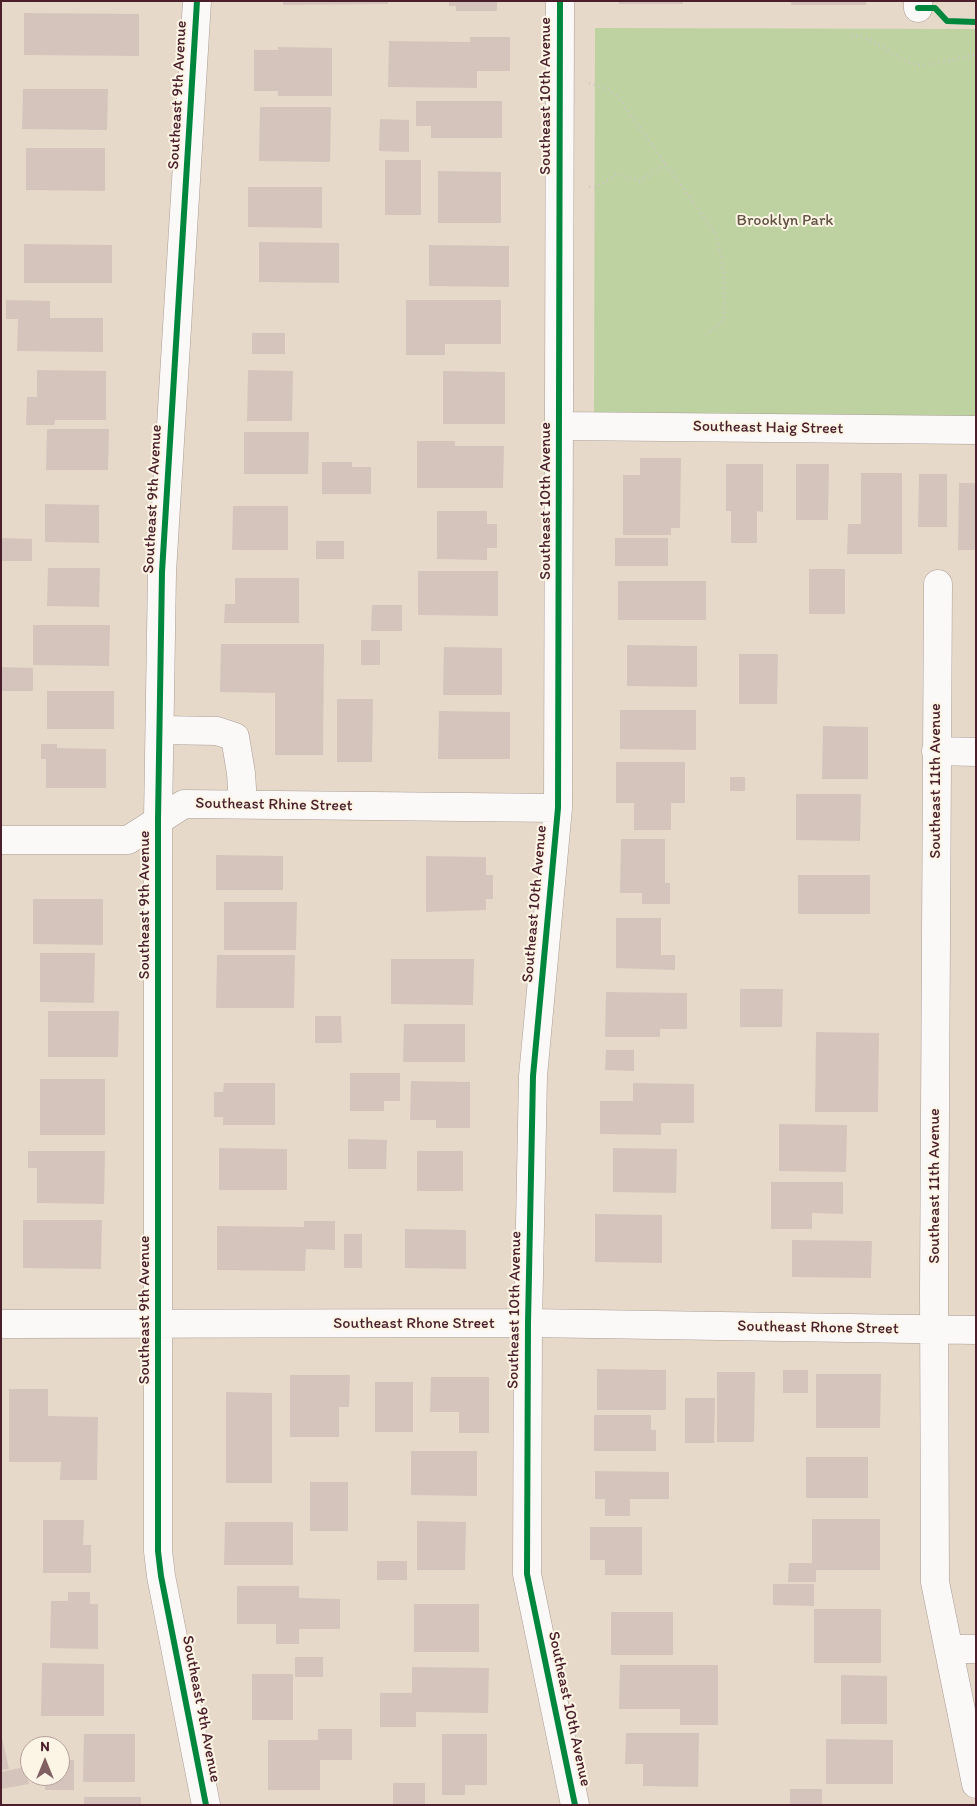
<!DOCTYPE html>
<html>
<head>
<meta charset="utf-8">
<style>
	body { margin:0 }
	#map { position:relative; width:977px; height:1806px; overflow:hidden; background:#e7d9ca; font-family:Itim,sans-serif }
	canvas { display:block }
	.frame { position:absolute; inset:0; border:2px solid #4a1f2b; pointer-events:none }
	.north { position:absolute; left:20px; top:1736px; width:50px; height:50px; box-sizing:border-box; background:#fcf5e5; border:1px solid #b59f9b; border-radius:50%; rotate:0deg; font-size:14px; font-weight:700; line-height:20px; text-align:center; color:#4a1f2b }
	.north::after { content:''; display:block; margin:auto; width:18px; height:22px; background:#816063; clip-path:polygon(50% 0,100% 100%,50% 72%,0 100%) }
</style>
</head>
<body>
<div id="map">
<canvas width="977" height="1806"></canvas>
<div class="frame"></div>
<div class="north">N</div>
</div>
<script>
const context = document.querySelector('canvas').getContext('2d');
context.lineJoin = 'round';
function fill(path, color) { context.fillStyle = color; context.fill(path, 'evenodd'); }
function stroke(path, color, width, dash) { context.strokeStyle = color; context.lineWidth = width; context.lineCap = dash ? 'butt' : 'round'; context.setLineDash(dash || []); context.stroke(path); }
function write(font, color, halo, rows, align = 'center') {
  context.font = font + ' Itim,sans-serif'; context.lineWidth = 4; context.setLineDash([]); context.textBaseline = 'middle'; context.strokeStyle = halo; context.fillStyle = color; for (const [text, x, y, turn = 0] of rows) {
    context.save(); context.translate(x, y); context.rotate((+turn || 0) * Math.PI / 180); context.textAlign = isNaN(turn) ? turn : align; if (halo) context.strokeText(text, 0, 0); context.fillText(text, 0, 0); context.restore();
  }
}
fill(new Path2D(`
	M 595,28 L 976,29 L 976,418 L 594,412 Z`), '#bdd2a0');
fill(new Path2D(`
	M 283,1 L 388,1 L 388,4 L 283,5 Z
	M 449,1 L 497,1 L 497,11 L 456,11 L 456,6 L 449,6 Z
	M 619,1 L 683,1 L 683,4 L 619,4 Z
	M 791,1 L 866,1 L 866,5 L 791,5 Z
	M 24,13 L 139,14 L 139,56 L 24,55 Z
	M 470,37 L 510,37 L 510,71 L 477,71 L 477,88 L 388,87 L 389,41 L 470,42 Z
	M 278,47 L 332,48 L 332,96 L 278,96 L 278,91 L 254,91 L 254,50 L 278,50 Z
	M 23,89 L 108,89 L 107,130 L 22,129 Z
	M 416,101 L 502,101 L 502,138 L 431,138 L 431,126 L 416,126 Z
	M 260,107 L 331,107 L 330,162 L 259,161 Z
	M 380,119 L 409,120 L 409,152 L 379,151 Z
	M 26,148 L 105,148 L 105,191 L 26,190 Z
	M 385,160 L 421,160 L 421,215 L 385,215 Z
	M 438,171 L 501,172 L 501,223 L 438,223 Z
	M 248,187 L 322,187 L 322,228 L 248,227 Z
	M 259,242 L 339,243 L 339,283 L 259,282 Z
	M 24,244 L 112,245 L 112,283 L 24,283 Z
	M 429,245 L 509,246 L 509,287 L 429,286 Z
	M 6,300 L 50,301 L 50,318 L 103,318 L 103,352 L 17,351 L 18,319 L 6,319 Z
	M 406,300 L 501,300 L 501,344 L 445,344 L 445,355 L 406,355 Z
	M 252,333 L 285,333 L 285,354 L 252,354 Z
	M 37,370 L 106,371 L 106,420 L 55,420 L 54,425 L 26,425 L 27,397 L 37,397 Z
	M 248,370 L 293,371 L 292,421 L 247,421 Z
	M 443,371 L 505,372 L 505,424 L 443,424 Z
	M 47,429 L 109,429 L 108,470 L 46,470 Z
	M 244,432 L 309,432 L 308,474 L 244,474 Z
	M 417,441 L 455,441 L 455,446 L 504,446 L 503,488 L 417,488 Z
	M 640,458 L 681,458 L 680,528 L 671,528 L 671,535 L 623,535 L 623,475 L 640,475 Z
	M 322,462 L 352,462 L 352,467 L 371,467 L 371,494 L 322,494 Z
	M 726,464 L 763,464 L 763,512 L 757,511 L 757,543 L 731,543 L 731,511 L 726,511 Z
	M 796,464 L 829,464 L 828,520 L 796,520 Z
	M 861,473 L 902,473 L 902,554 L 847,554 L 848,524 L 861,524 Z
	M 919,474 L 947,474 L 947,527 L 918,527 Z
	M 959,483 L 976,483 L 976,550 L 958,550 Z
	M 45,504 L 99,505 L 99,543 L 45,542 Z
	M 233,506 L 288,506 L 288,550 L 232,550 Z
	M 437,511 L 487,511 L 487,524 L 497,524 L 497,548 L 487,548 L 487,560 L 437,559 Z
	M 2,538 L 32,539 L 32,561 L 2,561 Z
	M 615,538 L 668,538 L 668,566 L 615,566 Z
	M 316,541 L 344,541 L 344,559 L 316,559 Z
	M 48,568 L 100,568 L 99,607 L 47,606 Z
	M 809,569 L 845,569 L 845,614 L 809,614 Z
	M 418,571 L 498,571 L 498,616 L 418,615 Z
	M 235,578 L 299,578 L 299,623 L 224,623 L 225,604 L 235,604 Z
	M 618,581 L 706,581 L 706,620 L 618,620 Z
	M 372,605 L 402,605 L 402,631 L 371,631 Z
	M 33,625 L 110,625 L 109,666 L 33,665 Z
	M 361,640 L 380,640 L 380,665 L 361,665 Z
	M 221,644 L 324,644 L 323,755 L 275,755 L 275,693 L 220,692 Z
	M 627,645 L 697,646 L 697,687 L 627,686 Z
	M 444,647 L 502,648 L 502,695 L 443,695 Z
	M 739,654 L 778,654 L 777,704 L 739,704 Z
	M 1,667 L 33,668 L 33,691 L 1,691 Z
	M 47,691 L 114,691 L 114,729 L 47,729 Z
	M 337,699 L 373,699 L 372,762 L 337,762 Z
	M 620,710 L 696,710 L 696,750 L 620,749 Z
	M 439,711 L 510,712 L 510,759 L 438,759 Z
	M 823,726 L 868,727 L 868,779 L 822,779 Z
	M 41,744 L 57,744 L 57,748 L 106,749 L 106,788 L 46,788 L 46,759 L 41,759 Z
	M 616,762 L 685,762 L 685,803 L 671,803 L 671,830 L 634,830 L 634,803 L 616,803 Z
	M 730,777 L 745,777 L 745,791 L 730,791 Z
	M 796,794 L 861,794 L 860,841 L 796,840 Z
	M 621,839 L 665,839 L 665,883 L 670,883 L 670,904 L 642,904 L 642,893 L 620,893 Z
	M 216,855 L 283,856 L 283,890 L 216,890 Z
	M 426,856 L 486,857 L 486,875 L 493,875 L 493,899 L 486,899 L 486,910 L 426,912 Z
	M 798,875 L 870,875 L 870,914 L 798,914 Z
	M 33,899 L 103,899 L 103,945 L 33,944 Z
	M 224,902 L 297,902 L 296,950 L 224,950 Z
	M 616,918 L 661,918 L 661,955 L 675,955 L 675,970 L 616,968 Z
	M 40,953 L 95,953 L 94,1003 L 40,1002 Z
	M 217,955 L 295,955 L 294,1008 L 216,1008 Z
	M 391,959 L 474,959 L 473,1005 L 391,1004 Z
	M 740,989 L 783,989 L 782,1027 L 740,1027 Z
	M 606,992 L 687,993 L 687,1029 L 660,1029 L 660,1037 L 605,1037 Z
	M 48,1011 L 119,1011 L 118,1057 L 48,1057 Z
	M 315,1016 L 341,1016 L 342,1043 L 315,1043 Z
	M 404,1024 L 465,1024 L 465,1062 L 403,1062 Z
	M 816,1032 L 879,1033 L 878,1112 L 815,1112 Z
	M 606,1050 L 634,1050 L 634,1071 L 605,1070 Z
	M 350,1073 L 400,1073 L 400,1101 L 384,1101 L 384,1111 L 350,1111 Z
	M 40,1079 L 105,1079 L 105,1135 L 40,1135 Z
	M 411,1081 L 470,1082 L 470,1128 L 436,1128 L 436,1120 L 410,1120 Z
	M 224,1083 L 275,1083 L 275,1125 L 223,1125 L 223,1117 L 214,1117 L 214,1092 L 223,1092 Z
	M 633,1083 L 694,1084 L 694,1123 L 661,1123 L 661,1135 L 600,1134 L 600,1101 L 633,1101 Z
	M 779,1124 L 847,1125 L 846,1172 L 779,1171 Z
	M 348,1139 L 387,1140 L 386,1169 L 348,1169 Z
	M 219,1148 L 287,1149 L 287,1190 L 219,1190 Z
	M 613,1148 L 677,1149 L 676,1193 L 613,1192 Z
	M 28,1151 L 105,1151 L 104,1204 L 37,1203 L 37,1168 L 28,1168 Z
	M 417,1151 L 463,1151 L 463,1191 L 417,1191 Z
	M 771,1182 L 843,1182 L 843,1214 L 812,1213 L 812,1229 L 771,1229 Z
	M 595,1214 L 662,1215 L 662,1263 L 595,1262 Z
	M 23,1220 L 102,1220 L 101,1269 L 23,1268 Z
	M 304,1221 L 335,1221 L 335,1250 L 306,1249 L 305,1271 L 217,1270 L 217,1226 L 304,1227 Z
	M 405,1229 L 466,1230 L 466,1269 L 405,1268 Z
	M 344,1234 L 362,1234 L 362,1268 L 344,1268 Z
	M 792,1240 L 872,1241 L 871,1278 L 792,1277 Z
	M 597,1369 L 666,1370 L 666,1410 L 597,1410 Z
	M 783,1370 L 808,1370 L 808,1393 L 783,1393 Z
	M 717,1372 L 755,1372 L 754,1442 L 717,1442 Z
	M 816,1374 L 881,1374 L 880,1428 L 816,1428 Z
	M 290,1375 L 350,1375 L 349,1407 L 339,1407 L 339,1437 L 290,1437 Z
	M 431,1377 L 489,1377 L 489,1433 L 459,1433 L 459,1412 L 430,1412 Z
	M 375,1382 L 413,1382 L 413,1432 L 375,1432 Z
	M 9,1389 L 48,1389 L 48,1416 L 98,1417 L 97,1480 L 60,1480 L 61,1462 L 9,1462 Z
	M 226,1392 L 272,1393 L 272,1483 L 226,1483 Z
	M 685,1398 L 715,1398 L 714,1443 L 685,1443 Z
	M 594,1415 L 651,1415 L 651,1430 L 656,1430 L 656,1451 L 594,1451 Z
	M 411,1451 L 477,1451 L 477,1496 L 411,1495 Z
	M 806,1457 L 868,1457 L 868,1498 L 806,1498 Z
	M 595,1471 L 669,1472 L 669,1499 L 630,1499 L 630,1516 L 605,1516 L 605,1499 L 595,1499 Z
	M 310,1482 L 348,1482 L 348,1531 L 310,1531 Z
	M 812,1519 L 880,1519 L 880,1570 L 816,1570 L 816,1582 L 788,1582 L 789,1563 L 812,1563 Z
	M 43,1520 L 84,1520 L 83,1545 L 91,1545 L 91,1573 L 43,1573 Z
	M 417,1521 L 466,1522 L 465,1570 L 417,1570 Z
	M 225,1522 L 293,1522 L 293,1565 L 224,1565 Z
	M 590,1527 L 642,1527 L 642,1575 L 605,1575 L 605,1560 L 590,1560 Z
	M 377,1561 L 407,1561 L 407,1580 L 377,1580 Z
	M 773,1584 L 814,1584 L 814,1606 L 773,1605 Z
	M 237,1586 L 299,1586 L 299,1598 L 340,1599 L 340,1629 L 299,1629 L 299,1644 L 276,1644 L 276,1624 L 237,1624 Z
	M 68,1592 L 90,1592 L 90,1604 L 98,1604 L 98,1649 L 50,1648 L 51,1601 L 68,1601 Z
	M 414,1604 L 479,1604 L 479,1652 L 414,1652 Z
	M 814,1609 L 881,1609 L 881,1663 L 814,1663 Z
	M 611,1612 L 673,1612 L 673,1655 L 611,1655 Z
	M 295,1657 L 323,1657 L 323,1677 L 295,1677 Z
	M 42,1663 L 104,1664 L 104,1716 L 41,1716 Z
	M 620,1665 L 718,1665 L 718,1725 L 680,1725 L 680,1709 L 619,1709 Z
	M 412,1667 L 489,1668 L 488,1713 L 416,1712 L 416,1727 L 380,1727 L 380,1693 L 412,1693 Z
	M 252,1674 L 293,1674 L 293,1720 L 252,1720 Z
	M 841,1675 L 887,1676 L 887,1724 L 841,1724 Z
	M 318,1729 L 352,1729 L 352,1760 L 320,1760 L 320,1790 L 268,1790 L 268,1740 L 318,1740 Z
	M 1,1733 L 9,1769 L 1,1770 Z
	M 626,1733 L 699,1733 L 698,1787 L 643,1786 L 643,1764 L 625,1764 Z
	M 84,1734 L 135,1734 L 135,1782 L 83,1782 Z
	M 442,1734 L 487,1734 L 487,1785 L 465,1785 L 465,1795 L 442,1795 Z
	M 826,1739 L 893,1740 L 893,1784 L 826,1784 Z
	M 60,1760 L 74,1760 L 74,1790 L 45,1790 L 46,1776 L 60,1776 Z
	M 25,1767 L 29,1784 L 1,1789 L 1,1772 Z
	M 393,1783 L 425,1783 L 425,1805 L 393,1805 Z
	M 790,1789 L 822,1789 L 822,1805 L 790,1805 Z
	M 84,1797 L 141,1797 L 141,1805 L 84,1805 Z`), '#d5c4bc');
const minor = new Path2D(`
	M 197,1 L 162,572 L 158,819 L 158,1551 L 161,1576 L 206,1805
	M 560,1 L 558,808 L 533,1076 L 528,1323 L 527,1574 L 575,1805
	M 918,8 L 918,1
	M 560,426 L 976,430
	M 938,584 L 934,1290 L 935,1582 L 976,1784
	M 160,730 L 217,731 L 235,737 L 241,773 L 243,804
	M 936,751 L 976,752
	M 1,840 L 128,840 L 184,804 L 558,808
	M 1,1324 L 528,1323 L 976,1330
	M 949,1649 L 976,1649`);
stroke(minor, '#aa9d96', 29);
stroke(new Path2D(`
	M 851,36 C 873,33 893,59 914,64 C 929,68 960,57 976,54
	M 589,83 L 609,90 L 618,97 L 715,233 C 724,261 727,293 723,322 L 706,334
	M 589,187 L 597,187 L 617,174 L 640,181 L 666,164`), '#cec7c5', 3, [1, 4]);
stroke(minor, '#fbf9f7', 28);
stroke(new Path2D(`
	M 197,1 L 162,572 L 158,819 L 158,1551 L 161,1576 L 206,1805
	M 560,1 L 558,808 L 533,1076 L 528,1323 L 527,1574 L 575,1805
	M 918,8 L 935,8 L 947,21 L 976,22`), '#00873e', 6);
write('16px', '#4a1f2b', '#fcf5e5', [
	["Southeast 9th Avenue",178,95,-87],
	["Southeast 10th Avenue",546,96,-90],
	["Southeast Haig Street",768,428,1],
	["Southeast 9th Avenue",153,499,-87],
	["Southeast 10th Avenue",546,501,-90],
	["Southeast 11th Avenue",936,781,-90],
	["Southeast Rhine Street",274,805,1],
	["Southeast 10th Avenue",535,904,-85],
	["Southeast 9th Avenue",145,905,-90],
	["Southeast 11th Avenue",935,1186,-90],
	["Southeast 9th Avenue",145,1310,-90],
	["Southeast 10th Avenue",515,1310,-89],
	["Southeast Rhone Street",414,1324],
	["Southeast Rhone Street",818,1328,1],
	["Southeast 9th Avenue",201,1709,79],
	["Southeast 10th Avenue",569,1709,78]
]);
write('16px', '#625344', '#fcf5e5', [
	["Brooklyn Park",785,221]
]);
</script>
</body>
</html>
